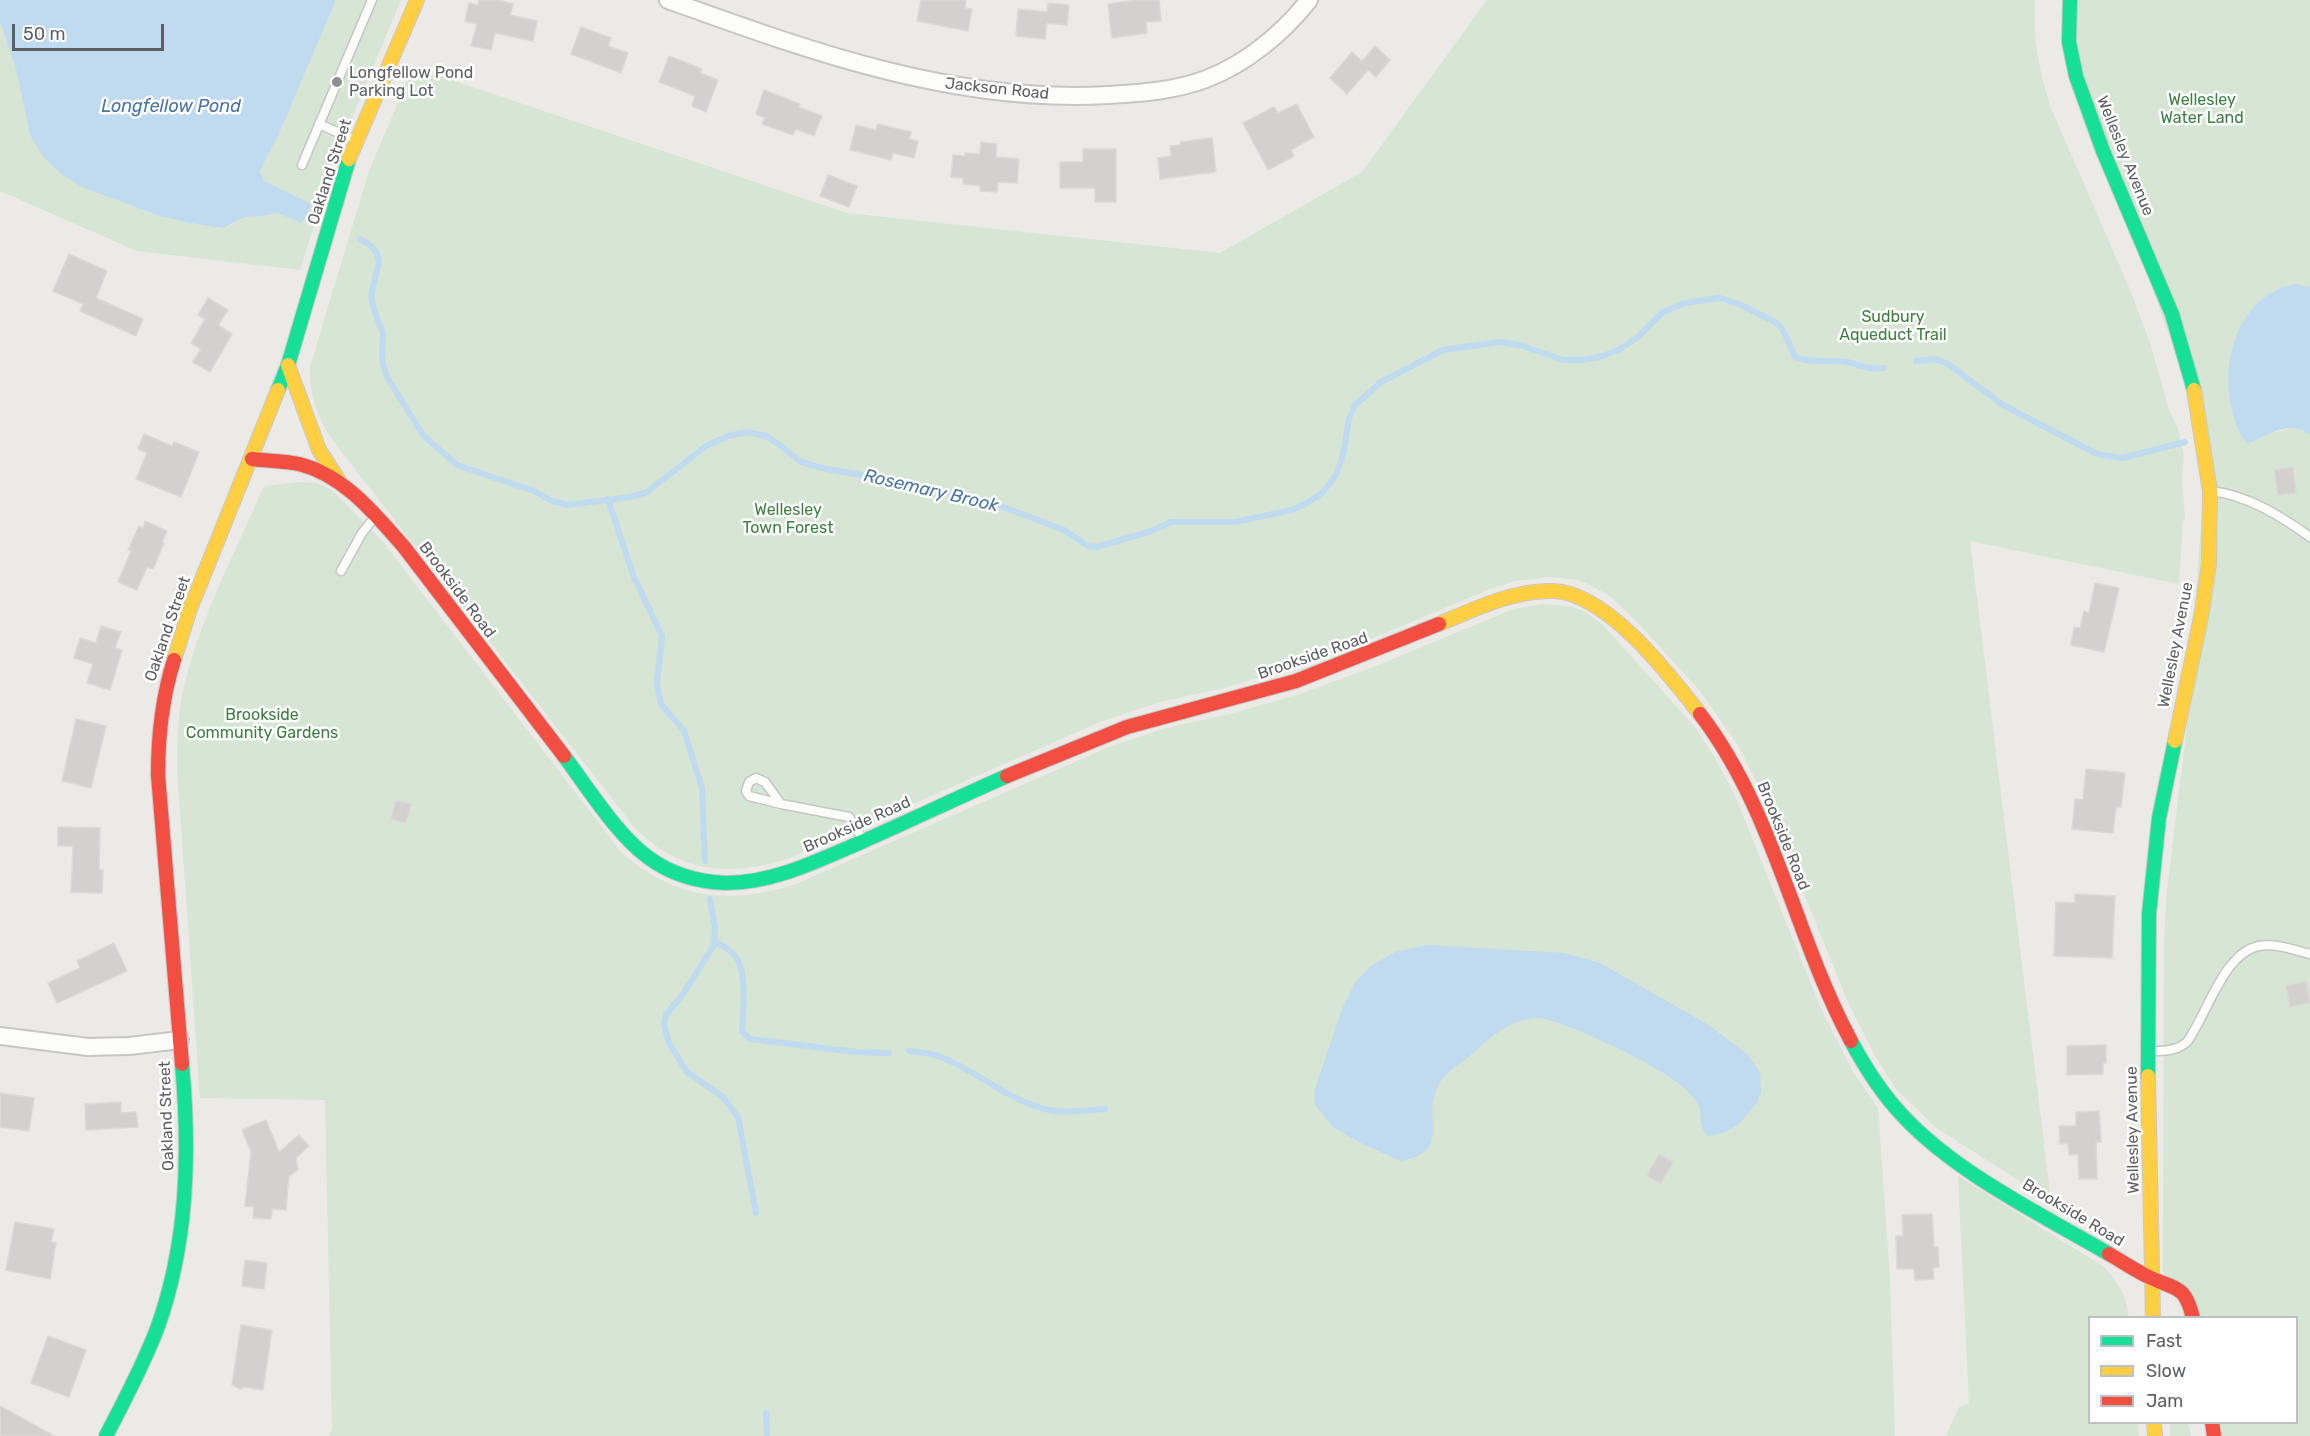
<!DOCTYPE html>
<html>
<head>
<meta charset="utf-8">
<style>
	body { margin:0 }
	#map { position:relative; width:2310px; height:1436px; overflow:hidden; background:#ebeae7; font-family:Rubik,sans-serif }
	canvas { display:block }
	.legend { position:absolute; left:2088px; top:1316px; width:210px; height:108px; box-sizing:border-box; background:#fff; border:2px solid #bebfc1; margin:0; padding:8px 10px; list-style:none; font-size:18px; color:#5d5f63 }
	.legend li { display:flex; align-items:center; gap:12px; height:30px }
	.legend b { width:30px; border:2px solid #bebfc1 }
	.scale { position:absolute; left:12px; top:24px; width:152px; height:27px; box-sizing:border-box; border:3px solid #5d5f63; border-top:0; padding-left:8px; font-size:18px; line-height:21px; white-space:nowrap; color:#5d5f63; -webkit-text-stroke:4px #fff; paint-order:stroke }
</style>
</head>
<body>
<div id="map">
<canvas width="2310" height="1436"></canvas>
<ul class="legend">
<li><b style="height:8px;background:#16e098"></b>Fast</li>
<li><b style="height:8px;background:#ffcf43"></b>Slow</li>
<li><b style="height:8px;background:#f24e42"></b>Jam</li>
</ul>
<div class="scale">50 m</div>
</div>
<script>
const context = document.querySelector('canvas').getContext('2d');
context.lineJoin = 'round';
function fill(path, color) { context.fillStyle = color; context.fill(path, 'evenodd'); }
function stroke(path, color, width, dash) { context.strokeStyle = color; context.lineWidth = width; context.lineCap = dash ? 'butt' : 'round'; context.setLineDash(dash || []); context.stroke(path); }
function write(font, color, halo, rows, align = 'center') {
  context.font = font + ' Rubik,sans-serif'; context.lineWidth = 5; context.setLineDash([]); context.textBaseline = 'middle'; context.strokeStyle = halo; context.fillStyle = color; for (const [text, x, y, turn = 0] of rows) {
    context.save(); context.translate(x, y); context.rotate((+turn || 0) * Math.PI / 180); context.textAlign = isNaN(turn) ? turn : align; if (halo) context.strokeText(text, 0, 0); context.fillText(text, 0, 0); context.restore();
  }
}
fill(new Path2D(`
	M 336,0 L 401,0 L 335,159 L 300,270 L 137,251 L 0,191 L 0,22 L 16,69 L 30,135 L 84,188 L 160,216 L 190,223 L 229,226 L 245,217 L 263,216 L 277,213 L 302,222 L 311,204 L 264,181 L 260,171 L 280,132 Z
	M 1487,0 L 2035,0 C 2033,38 2039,72 2051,108 L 2131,292 L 2151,346 L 2169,410 L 2179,431 L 2184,456 L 2182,478 L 2185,519 L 2183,521 L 2179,584 L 1970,541 L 2051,1201 L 1935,1127 L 1896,1089 L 1875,1056 L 1847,1000 L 1768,805 L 1738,745 L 1700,691 L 1639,624 L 1610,596 L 1588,584 L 1577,580 L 1552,577 L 1515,581 L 1490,589 L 1361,643 L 1292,668 L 1224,688 L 1160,702 L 1100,722 L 787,859 C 728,877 680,873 635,828 L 337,446 C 319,422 309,397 310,367 L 369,171 L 413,67 L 847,213 L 1220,253 L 1362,172 Z
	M 2067,0 L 2310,0 L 2310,287 L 2297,284 L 2233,346 L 2228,381 L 2236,421 C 2247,424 2262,432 2274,432 C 2289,432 2294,420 2310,435 L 2310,1436 L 2223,1436 L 2220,1423 L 2296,1422 L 2296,1318 L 2196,1317 L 2163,1271 L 2164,937 L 2167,890 L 2187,726 L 2207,437 L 2094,130 Z
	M 299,482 L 318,483 L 333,491 L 383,542 L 621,852 C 675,900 730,905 796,884 L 1109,747 L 1166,728 L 1230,714 L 1300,694 L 1371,668 L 1511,610 L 1541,604 L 1570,606 L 1586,612 L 1603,625 L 1693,725 L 1715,758 L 1735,796 L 1822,1011 L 1852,1070 L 1878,1108 L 1890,1279 L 1895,1436 L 328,1436 L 332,1429 L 325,1100 L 200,1098 L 177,768 C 177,742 178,716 183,691 C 199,620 235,553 264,486 Z
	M 1958,1176 L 2104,1267 C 2118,1282 2127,1297 2129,1317 L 2090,1318 L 2090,1422 L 2138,1423 L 2139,1436 L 1946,1436 L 1959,1407 L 1969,1403 Z
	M 2170,1423 L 2188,1423 L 2191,1436 L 2170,1436 Z`), '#d6e5d4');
fill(new Path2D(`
	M 0,0 L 336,0 L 280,132 L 260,171 L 264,181 L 312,204 L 302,223 L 277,213 L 263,216 L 245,217 L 223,228 L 190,223 L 160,216 L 84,188 L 60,173 L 43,156 L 30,135 L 16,69 L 0,22 Z
	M 2297,284 L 2310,287 L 2310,435 C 2291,418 2266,436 2247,444 C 2211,394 2227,294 2297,284 Z
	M 1427,945 L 1564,953 L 1600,963 L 1707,1024 L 1747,1054 L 1760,1072 L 1761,1092 L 1757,1103 L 1738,1125 L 1723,1133 L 1708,1136 C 1696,1124 1704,1115 1697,1102 C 1692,1094 1681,1085 1674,1080 C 1655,1065 1559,1017 1537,1018 C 1510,1019 1489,1038 1471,1055 C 1460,1064 1444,1073 1438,1086 C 1421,1117 1454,1152 1400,1161 L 1361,1143 L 1334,1128 L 1315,1105 L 1314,1092 L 1342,1009 L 1356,981 L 1371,966 L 1395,952 Z`), '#c0daf0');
stroke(new Path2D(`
	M 360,239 L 371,246 L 377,253 L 379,262 L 371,296 L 374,310 L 383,333 L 382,361 L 387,377 L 423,435 L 457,465 L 534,491 L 550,500 L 568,505 L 630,497 L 647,492 L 706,446 L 728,436 L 747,432 L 766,436 L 780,445 L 801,462 L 822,468 L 928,487 L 987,501 L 1064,530 L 1088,546 L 1097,547 L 1149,532 L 1171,522 L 1235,522 L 1292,510 L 1307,503 L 1322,493 L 1336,475 L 1343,455 L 1349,419 L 1355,405 L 1381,382 L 1443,350 L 1501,342 L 1523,346 L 1563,360 L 1583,360 L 1603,356 L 1620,349 L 1638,337 L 1663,312 L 1685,303 L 1720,298 L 1739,304 L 1777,323 L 1783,330 L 1795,357 C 1812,364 1829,359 1847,362 C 1860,365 1870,370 1884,368
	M 1916,361 L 1936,359 L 1948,364 L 2003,405 L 2097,454 L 2122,458 L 2185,442
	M 608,499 L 633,575 L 662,636 L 657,684 L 661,704 L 684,731 L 702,788 L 705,861
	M 710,899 L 715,927 L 714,945 L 683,994 L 666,1015 L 664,1024 L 669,1043 L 687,1072 L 723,1097 L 738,1117 L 756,1213
	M 714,941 C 723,946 732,950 737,959 C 747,974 743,1013 742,1031 L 750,1039 L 856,1052 L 889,1053
	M 909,1051 C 920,1052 931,1053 941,1057 C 979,1072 1012,1104 1054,1111 C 1071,1113 1088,1110 1105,1109
	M 766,1413 L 767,1436`), '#c0daf0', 6);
const building = new Path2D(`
	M 479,0 L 498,0 L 513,4 L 510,15 L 537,21 L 533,41 L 495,33 L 491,50 L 471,46 L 477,24 L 465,21 L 469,3 L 478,5 Z
	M 921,0 L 966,0 L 965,8 L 972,9 L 968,31 L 917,21 Z
	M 1137,0 L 1159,0 L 1161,21 L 1146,22 L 1147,33 L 1112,38 L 1108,4 Z
	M 1048,3 L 1069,5 L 1067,25 L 1047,23 L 1045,39 L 1016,36 L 1018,9 L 1047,12 Z
	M 581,27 L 611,38 L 608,46 L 628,53 L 621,73 L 571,54 Z
	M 1375,46 L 1390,60 L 1376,77 L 1368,70 L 1347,94 L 1330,78 L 1352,52 L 1362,61 Z
	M 669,56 L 702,69 L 700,73 L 718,80 L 706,112 L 692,106 L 695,96 L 659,82 Z
	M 764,90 L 800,104 L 798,107 L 822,116 L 814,136 L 796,129 L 793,135 L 762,124 L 765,118 L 756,114 Z
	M 1297,104 L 1314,137 L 1291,150 L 1294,156 L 1268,170 L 1243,123 L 1274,107 L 1278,113 Z
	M 878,124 L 911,132 L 909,139 L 918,141 L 914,158 L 893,153 L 891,160 L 850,150 L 856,125 L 876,130 Z
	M 1212,138 L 1216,172 L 1160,179 L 1158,158 L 1171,156 L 1170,146 L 1181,145 L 1180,142 Z
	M 981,142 L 997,144 L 996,157 L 1019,159 L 1017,183 L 998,182 L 997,192 L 980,191 L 980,186 L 963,184 L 963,178 L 951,177 L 953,155 L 965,156 L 965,153 L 980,154 Z
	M 1083,149 L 1116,149 L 1116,202 L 1095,202 L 1095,188 L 1060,188 L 1060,162 L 1083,162 Z
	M 828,175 L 857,186 L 849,207 L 820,196 Z
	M 69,254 L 107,271 L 96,298 L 143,319 L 136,336 L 80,311 L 83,304 L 53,291 Z
	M 208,298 L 228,310 L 218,325 L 232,334 L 210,372 L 193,362 L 201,349 L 191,343 L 205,319 L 198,315 Z
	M 144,434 L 172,446 L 174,442 L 199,452 L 181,497 L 136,479 L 147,453 L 138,449 Z
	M 2293,467 L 2296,493 L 2278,495 L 2274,470 Z
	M 145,521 L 167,531 L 162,542 L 164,543 L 153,569 L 147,567 L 137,590 L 118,582 L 131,551 L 128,550 L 139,526 L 143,528 Z
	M 2095,583 L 2119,588 L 2104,652 L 2071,645 L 2074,627 L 2080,628 L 2084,611 L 2089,613 Z
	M 101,626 L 121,632 L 115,648 L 122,650 L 110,690 L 87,683 L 93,664 L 74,658 L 80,638 L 96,643 Z
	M 76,719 L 106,726 L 91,788 L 62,781 Z
	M 2086,769 L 2125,773 L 2121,807 L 2116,807 L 2113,833 L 2072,829 L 2075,799 L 2083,800 Z
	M 396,800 L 411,804 L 406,823 L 391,819 Z
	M 58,827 L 100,828 L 99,870 L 103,870 L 102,893 L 71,892 L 73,846 L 58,846 Z
	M 2075,894 L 2115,896 L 2112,958 L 2054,956 L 2056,902 L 2075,903 Z
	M 114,943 L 127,971 L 57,1003 L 48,983 L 80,968 L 77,961 Z
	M 2306,981 L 2310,1003 L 2290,1007 L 2286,986 Z
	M 2106,1045 L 2106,1063 L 2103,1063 L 2103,1074 L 2067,1075 L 2067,1046 Z
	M 0,1093 L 34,1098 L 29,1131 L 0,1127 Z
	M 121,1102 L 121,1113 L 136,1112 L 138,1127 L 86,1130 L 85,1104 Z
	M 2099,1111 L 2101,1142 L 2096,1142 L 2097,1179 L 2079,1179 L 2078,1154 L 2069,1155 L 2068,1143 L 2060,1144 L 2059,1126 L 2076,1126 L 2076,1112 Z
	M 266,1120 L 279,1152 L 299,1135 L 309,1146 L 296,1158 L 298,1170 L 289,1176 L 286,1210 L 272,1209 L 271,1219 L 253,1218 L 254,1207 L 245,1206 L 251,1152 L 242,1130 Z
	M 1659,1154 L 1673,1162 L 1661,1184 L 1647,1176 Z
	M 1932,1214 L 1934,1247 L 1938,1247 L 1939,1267 L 1933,1268 L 1934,1279 L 1915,1280 L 1914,1269 L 1897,1269 L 1896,1236 L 1903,1236 L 1902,1215 Z
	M 15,1222 L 54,1229 L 51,1242 L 56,1243 L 50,1279 L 6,1270 Z
	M 245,1260 L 267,1263 L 264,1289 L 242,1286 Z
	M 241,1325 L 272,1330 L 263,1390 L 244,1387 L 240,1389 L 232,1385 Z
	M 48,1336 L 86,1350 L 69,1397 L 31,1383 Z
	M 0,1406 L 54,1436 L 0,1436 Z`);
fill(building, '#d2d1cf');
stroke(building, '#dad9d6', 1.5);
const lane = new Path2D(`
	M 319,124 L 355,140
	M 302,165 L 372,0
	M 2211,491 C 2247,495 2281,516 2310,537
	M 341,571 L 362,533 L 374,518
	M 781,804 L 749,796 L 746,791 L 749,782 L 756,778 L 765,782 L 781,804 L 849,817 L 863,840
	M 2151,1051 C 2166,1051 2176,1051 2187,1042 C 2207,1015 2223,953 2259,946 C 2276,943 2294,950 2310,954`);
const street = new Path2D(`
	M 668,0 C 810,51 955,104 1108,95 C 1142,93 1174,91 1206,79 C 1246,64 1283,33 1309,0
	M 0,1036 L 88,1047 L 129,1046 L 180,1040`);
const fast = new Path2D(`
	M 2070,0 L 2069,42 L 2076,76 L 2103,151 L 2172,314 L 2194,390
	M 278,390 L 288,365 L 349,159
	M 564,756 C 588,788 617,835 649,858 C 671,874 699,882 726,883 C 772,883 815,862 857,844 C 907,822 957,798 1007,776
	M 1851,1041 C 1866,1069 1882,1094 1903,1116 C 1956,1173 2042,1215 2109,1254
	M 2148,1076 L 2149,914 L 2159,818 L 2175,741
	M 106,1436 C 124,1401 143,1366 157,1329 C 188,1244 190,1152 182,1064`);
const slow = new Path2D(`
	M 349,159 L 417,0
	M 288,365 L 319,450 L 338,479
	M 1439,624 C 1475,609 1513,590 1553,591 C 1606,592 1669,674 1700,714
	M 174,660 L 190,609 L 278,390
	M 2175,741 L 2201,617 L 2209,564 L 2210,491 L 2194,390
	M 2148,1076 L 2153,1318
	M 2154,1422 L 2155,1436`);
const jam = new Path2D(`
	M 252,459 C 267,461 284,461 299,464 C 344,475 375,514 404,547 L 564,756
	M 174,660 C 162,698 158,735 158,775 L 182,1064
	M 1700,714 C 1775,812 1794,935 1851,1041
	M 1007,776 L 1127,727 L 1296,681 L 1439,624
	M 2109,1254 C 2123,1262 2136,1271 2151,1278 C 2177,1290 2185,1285 2193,1318
	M 2212,1422 L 2214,1436`);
stroke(lane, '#c6c6c6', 11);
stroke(street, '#c6c6c6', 20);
stroke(fast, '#c8c8c8', 16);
stroke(slow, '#c8c8c8', 16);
stroke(jam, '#c8c8c8', 16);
stroke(lane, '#fcfcfb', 8);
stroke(street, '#fcfcfb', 16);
stroke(fast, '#16e098', 14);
stroke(slow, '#ffcf43', 14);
stroke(jam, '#f24e42', 14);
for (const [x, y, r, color] of [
	[337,82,6,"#8f9091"]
]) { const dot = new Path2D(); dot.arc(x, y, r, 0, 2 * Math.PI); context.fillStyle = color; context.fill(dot); stroke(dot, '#fff', 2); }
write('16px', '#5d5f63', '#fff', [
	["Longfellow Pond",349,73],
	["Parking Lot",349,91]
], 'left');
write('16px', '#5d5f63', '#fff', [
	["Jackson Road",997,89,6],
	["Wellesley Avenue",2125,156,68],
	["Oakland Street",330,172,-72],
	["Brookside Road",457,590,53],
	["Oakland Street",168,629,-71],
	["Wellesley Avenue",2176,645,-79],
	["Brookside Road",1313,656,-19],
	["Brookside Road",857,825,-24],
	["Brookside Road",1783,836,68],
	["Oakland Street",167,1116,-92],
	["Wellesley Avenue",2133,1130,-91],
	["Brookside Road",2073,1213,31]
]);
write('16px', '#407f44', '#fff', [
	["Wellesley",2202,100],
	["Water Land",2202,118],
	["Sudbury",1893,317],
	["Aqueduct Trail",1893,335],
	["Wellesley",788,510],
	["Town Forest",788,528],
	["Brookside",262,715],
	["Community Gardens",262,733]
]);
write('italic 18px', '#4c75a4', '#fff', [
	["Longfellow Pond",171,107],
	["Rosemary Brook",931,491,13]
]);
</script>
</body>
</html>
